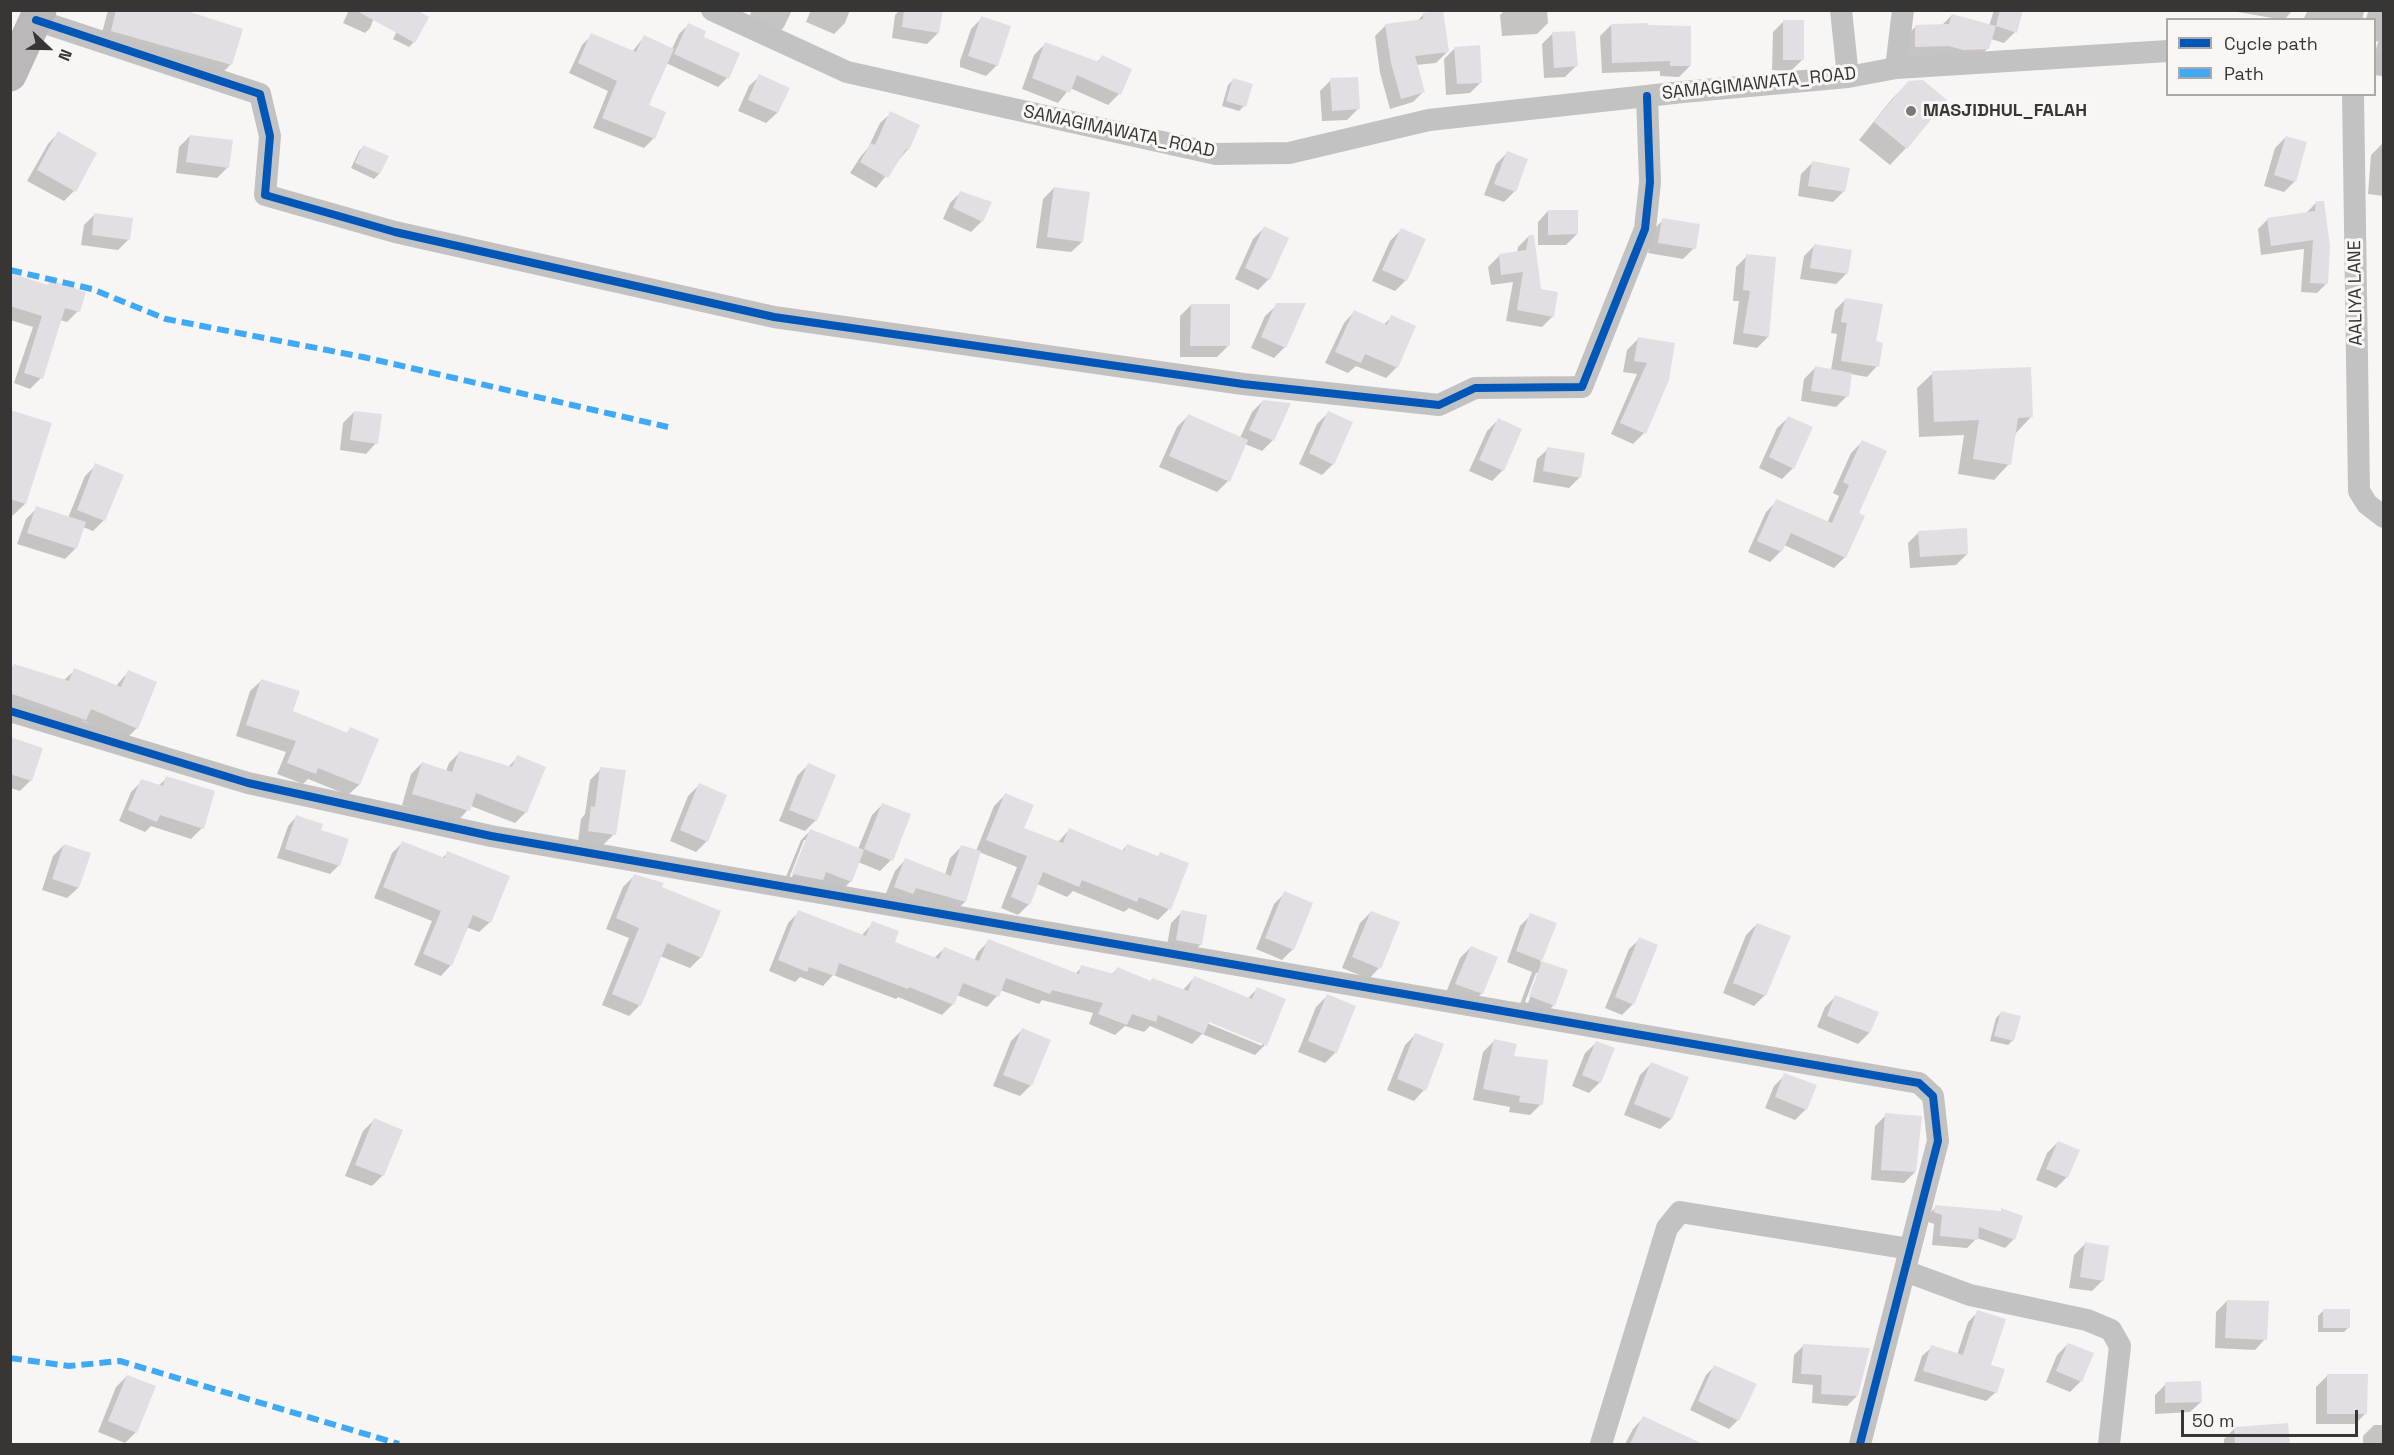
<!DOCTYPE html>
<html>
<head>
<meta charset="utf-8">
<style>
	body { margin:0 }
	#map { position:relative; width:2394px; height:1455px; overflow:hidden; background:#f8f6f4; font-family:"Space Grotesk",sans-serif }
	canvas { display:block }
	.frame { position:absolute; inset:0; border:12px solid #373634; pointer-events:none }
	.legend { position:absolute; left:2166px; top:18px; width:210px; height:78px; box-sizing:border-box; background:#f9f6f3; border:2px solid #aba9a7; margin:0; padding:8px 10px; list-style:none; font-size:18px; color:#373634 }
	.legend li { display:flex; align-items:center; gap:12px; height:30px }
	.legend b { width:30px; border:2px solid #aba9a7 }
	.north { position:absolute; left:18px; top:18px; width:60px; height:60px; -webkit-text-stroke:4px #f9f6f3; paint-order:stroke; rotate:112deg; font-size:16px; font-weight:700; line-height:24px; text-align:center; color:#373634 }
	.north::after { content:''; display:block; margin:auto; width:21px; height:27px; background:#373634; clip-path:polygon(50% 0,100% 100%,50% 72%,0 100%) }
	.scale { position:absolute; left:2181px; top:1410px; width:177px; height:27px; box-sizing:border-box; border:3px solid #373634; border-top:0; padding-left:8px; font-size:18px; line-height:21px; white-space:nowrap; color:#373634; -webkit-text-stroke:4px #f9f6f3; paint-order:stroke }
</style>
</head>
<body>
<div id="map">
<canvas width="2394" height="1455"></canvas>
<div class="frame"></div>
<ul class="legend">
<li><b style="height:8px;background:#0057b8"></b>Cycle path</li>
<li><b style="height:8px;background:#3fa9f5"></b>Path</li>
</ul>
<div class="north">N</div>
<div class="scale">50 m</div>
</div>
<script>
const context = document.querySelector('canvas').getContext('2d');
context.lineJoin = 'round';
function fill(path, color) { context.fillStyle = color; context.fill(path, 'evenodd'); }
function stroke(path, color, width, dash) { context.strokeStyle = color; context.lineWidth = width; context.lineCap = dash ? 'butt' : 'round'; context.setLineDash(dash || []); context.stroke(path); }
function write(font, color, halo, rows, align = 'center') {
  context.font = font + ' "Space Grotesk",sans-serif'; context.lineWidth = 6; context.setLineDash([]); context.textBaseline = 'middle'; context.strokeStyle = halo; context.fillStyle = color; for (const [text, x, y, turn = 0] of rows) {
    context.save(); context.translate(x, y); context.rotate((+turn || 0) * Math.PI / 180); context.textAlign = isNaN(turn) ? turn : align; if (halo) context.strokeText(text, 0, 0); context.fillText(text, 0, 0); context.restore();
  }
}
fill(new Path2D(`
	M 108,10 L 179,10 L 241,30 L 230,65 L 217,78 L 99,44 Z
	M 349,10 L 377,10 L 370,28 L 365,33 L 343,23 Z
	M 752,10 L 792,10 L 784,27 L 774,38 L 745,26 Z
	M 811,10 L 850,10 L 845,23 L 834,34 L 806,22 Z
	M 900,10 L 942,10 L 938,33 L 927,44 L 892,38 L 895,15 Z
	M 1505,10 L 1547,10 L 1548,23 L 1537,34 L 1502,36 L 1500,15 Z
	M 1994,10 L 2022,10 L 2015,32 L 2004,43 L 1991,39 L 1988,48 L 1977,59 L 1904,58 L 1904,38 L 1915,27 L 1942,25 L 1952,15 L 1989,26 Z
	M 2226,10 L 2293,10 L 2284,20 Z
	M 2308,10 L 2355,10 L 2364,12 L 2362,20 L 2303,20 Z
	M 406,14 L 414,42 L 409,47 L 393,39 Z
	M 1423,15 L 1447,52 L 1436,63 L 1416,65 L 1424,91 L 1413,102 L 1390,109 L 1380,73 L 1375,36 L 1386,25 L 1417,21 Z
	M 982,18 L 997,65 L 986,76 L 960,67 L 960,61 L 971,29 Z
	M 1784,21 L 1802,60 L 1791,71 L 1772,70 L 1773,32 Z
	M 688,25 L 702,37 L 727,78 L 718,87 L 666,63 L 647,106 L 654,138 L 644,148 L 593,128 L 608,91 L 569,73 L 582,45 L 592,35 L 632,52 L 644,37 L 672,49 L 679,34 Z
	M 1611,25 L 1690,66 L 1679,77 L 1660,76 L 1660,71 L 1602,73 L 1600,36 Z
	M 1552,34 L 1576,66 L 1565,77 L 1544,78 L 1542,44 Z
	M 2384,34 L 2384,58 L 2374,55 L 2379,39 Z
	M 1045,44 L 1096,63 L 1102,57 L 1119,94 L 1108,105 L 1070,88 L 1058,103 L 1022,89 L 1034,55 Z
	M 1455,48 L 1481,82 L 1470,93 L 1446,95 L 1444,59 Z
	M 760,76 L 788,88 L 777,113 L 766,123 L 738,111 L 749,86 Z
	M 1233,80 L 1244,106 L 1239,111 L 1222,106 L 1228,85 Z
	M 1331,80 L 1358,109 L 1347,120 L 1322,121 L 1320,91 Z
	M 1909,82 L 1906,148 L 1890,165 L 1859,140 L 1892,99 Z
	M 891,113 L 908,149 L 876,188 L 850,173 L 861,156 L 868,148 L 880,123 Z
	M 58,133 L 74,191 L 64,201 L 27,181 L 48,144 Z
	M 190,136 L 228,167 L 217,178 L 176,173 L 179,147 Z
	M 2286,137 L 2295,181 L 2284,192 L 2264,186 L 2275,148 Z
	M 2382,144 L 2384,196 L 2368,194 L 2371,155 Z
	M 364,146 L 387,157 L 379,174 L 374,179 L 351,168 L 359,151 Z
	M 1507,153 L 1526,160 L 1514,192 L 1504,202 L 1484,195 L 1496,164 Z
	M 1812,163 L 1844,191 L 1833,202 L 1798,196 L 1801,174 Z
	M 1054,188 L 1082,242 L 1071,252 L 1036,248 L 1043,199 Z
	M 961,192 L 982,221 L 971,232 L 943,219 L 950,203 Z
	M 2316,203 L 2327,283 L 2317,293 L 2301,292 L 2304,249 L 2261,255 L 2258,229 L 2268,219 L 2306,213 Z
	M 1548,211 L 1577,234 L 1566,245 L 1538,245 L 1538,222 Z
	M 95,214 L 129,239 L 118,250 L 81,245 L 84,225 Z
	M 1663,220 L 1694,248 L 1683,259 L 1648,253 L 1652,231 Z
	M 1264,228 L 1269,279 L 1258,290 L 1235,279 L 1253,239 Z
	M 1401,230 L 1406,280 L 1395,291 L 1372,281 L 1390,241 Z
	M 1529,236 L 1540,291 L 1553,316 L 1542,327 L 1506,321 L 1513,282 L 1491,285 L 1488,267 L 1499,256 L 1517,253 L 1518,247 Z
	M 1815,245 L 1847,273 L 1836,284 L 1800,279 L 1804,256 Z
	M 1747,256 L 1768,337 L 1757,348 L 1733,344 L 1739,301 L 1733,301 L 1736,267 Z
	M 10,274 L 47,286 L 50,282 L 78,311 L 67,322 L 60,320 L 41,378 L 30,389 L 14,383 L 33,327 L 10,320 Z
	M 1846,299 L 1875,343 L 1877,366 L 1867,377 L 1851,374 L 1847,396 L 1836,407 L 1801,401 L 1804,379 L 1815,368 L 1831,370 L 1837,334 L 1831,333 L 1835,310 Z
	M 1191,305 L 1228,346 L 1217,357 L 1180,357 L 1180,316 Z
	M 1277,305 L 1285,347 L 1274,358 L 1251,348 L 1265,316 Z
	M 1354,312 L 1383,325 L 1392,317 L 1414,327 L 1396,368 L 1386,378 L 1356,366 L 1348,373 L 1325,363 L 1344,323 Z
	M 1638,339 L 1674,344 L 1644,433 L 1633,444 L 1611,434 L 1637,374 L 1623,372 L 1627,350 Z
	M 1933,373 L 2031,417 L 2016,433 L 2009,464 L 1994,480 L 1958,474 L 1964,435 L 1919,437 L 1917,388 Z
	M 1263,401 L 1289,404 L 1272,441 L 1262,451 L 1245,444 L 1228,481 L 1217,492 L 1159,467 L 1177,427 L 1188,416 L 1240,438 L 1252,412 Z
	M 10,411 L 50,424 L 25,504 L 10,518 Z
	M 354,412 L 376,443 L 366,454 L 340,450 L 343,423 Z
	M 1328,413 L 1333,464 L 1322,475 L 1299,464 L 1317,424 Z
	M 1788,418 L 1793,468 L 1782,479 L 1759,468 L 1777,428 Z
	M 1498,420 L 1503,470 L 1492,481 L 1469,471 L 1487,431 Z
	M 1862,442 L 1857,514 L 1845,557 L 1834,568 L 1784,545 L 1781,551 L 1770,562 L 1748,552 L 1766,512 L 1777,501 L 1827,523 L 1839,496 L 1833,493 L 1851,453 Z
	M 1548,449 L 1580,477 L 1569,488 L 1533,482 L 1537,459 Z
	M 96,465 L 104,520 L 93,531 L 83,527 L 76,548 L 65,559 L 17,544 L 26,519 L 37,508 L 68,518 L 85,476 Z
	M 1919,532 L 1967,554 L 1956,565 L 1910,568 L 1908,543 Z
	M 14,666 L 63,681 L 75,670 L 116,686 L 128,672 L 137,728 L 126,739 L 83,721 L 74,730 L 10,708 L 10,669 Z
	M 261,681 L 291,712 L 346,734 L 350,729 L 359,785 L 348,795 L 308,779 L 303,784 L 277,774 L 286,752 L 236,736 L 250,691 Z
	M 10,739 L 31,780 L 20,791 L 10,788 Z
	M 460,752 L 508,767 L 518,757 L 526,812 L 515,823 L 471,806 L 458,821 L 402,805 L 411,774 L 422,763 L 446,771 L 449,763 Z
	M 808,765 L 816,820 L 805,831 L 779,821 L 797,776 Z
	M 601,769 L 614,834 L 603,845 L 578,842 L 581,819 L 585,814 L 590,780 Z
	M 167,778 L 202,828 L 191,839 L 151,826 L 145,832 L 119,821 L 131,792 L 142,781 L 158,786 Z
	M 699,785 L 707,841 L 696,852 L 670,841 L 688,796 Z
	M 1005,795 L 1022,829 L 1058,842 L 1069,830 L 1122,851 L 1127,845 L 1169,909 L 1158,920 L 1129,908 L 1124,912 L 1073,891 L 1067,897 L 1037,884 L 1029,904 L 1018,915 L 1001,908 L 1017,867 L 979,852 L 965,902 L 954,912 L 884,898 L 895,871 L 905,860 L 945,875 L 950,858 L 961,847 L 976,851 L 994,806 Z
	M 883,804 L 891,860 L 880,871 L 858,862 L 851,881 L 841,891 L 783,884 L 801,840 L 811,830 L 858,849 L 872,815 ZM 804,840 L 807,840 L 790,882 L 788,881 Z
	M 296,817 L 319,831 L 339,865 L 330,874 L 277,858 L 288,826 Z
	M 403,842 L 442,858 L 448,853 L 490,922 L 479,932 L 466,927 L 451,965 L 441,976 L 414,965 L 432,921 L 374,898 L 392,853 Z
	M 64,845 L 78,888 L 67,898 L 42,890 L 53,856 Z
	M 634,876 L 660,888 L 701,957 L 690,968 L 660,956 L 640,1005 L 629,1016 L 602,1005 L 629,938 L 606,929 L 623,887 Z
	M 1285,893 L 1293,949 L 1282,960 L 1256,949 L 1274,904 Z
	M 799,912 L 861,936 L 873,923 L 893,943 L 934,958 L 944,949 L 974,961 L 978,952 L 989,941 L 1075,974 L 1082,967 L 1112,974 L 1117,969 L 1150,982 L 1152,979 L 1183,990 L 1194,978 L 1247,999 L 1257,989 L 1265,1045 L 1255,1055 L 1202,1034 L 1192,1044 L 1150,1026 L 1144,1032 L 1125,1026 L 1115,1035 L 1089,1024 L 1093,1013 L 1042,1000 L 1039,1004 L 1000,990 L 997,996 L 987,1007 L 957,995 L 953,1004 L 942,1015 L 898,997 L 896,999 L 833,975 L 823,986 L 800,977 L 795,982 L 769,971 L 788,923 ZM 1203,1018 L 1262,1042 L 1262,1046 L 1202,1021 Z
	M 1182,912 L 1201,944 L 1190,955 L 1166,951 L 1171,923 Z
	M 1371,912 L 1379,968 L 1369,979 L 1342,968 L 1360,923 Z
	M 1531,915 L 1555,924 L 1540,962 L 1566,971 L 1554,1005 L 1543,1016 L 1519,1007 L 1532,972 L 1507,962 L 1520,926 ZM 1536,973 L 1539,973 L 1528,1003 L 1525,1002 Z
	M 1757,924 L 1765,995 L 1754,1006 L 1723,993 L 1746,935 Z
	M 1640,939 L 1633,1004 L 1622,1015 L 1605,1008 L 1629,949 Z
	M 1471,947 L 1482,993 L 1471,1004 L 1445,995 L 1460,958 Z
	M 1327,996 L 1336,1052 L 1325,1063 L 1298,1052 L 1316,1007 Z
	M 1836,996 L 1877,1013 L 1869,1033 L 1858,1044 L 1817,1027 L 1825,1007 Z
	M 2001,1013 L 2013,1040 L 2008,1045 L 1990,1041 L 1996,1018 Z
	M 1022,1030 L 1031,1085 L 1020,1096 L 993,1086 L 1011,1041 Z
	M 1416,1034 L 1424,1090 L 1414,1101 L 1387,1090 L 1405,1045 Z
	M 1494,1041 L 1512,1057 L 1541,1104 L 1530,1115 L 1509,1112 L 1510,1107 L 1473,1100 L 1483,1052 Z
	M 1596,1043 L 1600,1082 L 1589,1093 L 1572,1086 L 1585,1053 Z
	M 1651,1064 L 1687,1078 L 1671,1119 L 1660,1129 L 1624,1115 L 1640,1075 Z
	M 1785,1075 L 1806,1109 L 1795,1120 L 1765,1108 L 1774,1086 Z
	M 1886,1115 L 1915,1172 L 1904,1183 L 1871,1180 L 1875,1126 Z
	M 374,1120 L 383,1175 L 372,1186 L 345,1176 L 363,1131 Z
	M 2058,1142 L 2067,1177 L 2056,1188 L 2036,1180 L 2047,1153 Z
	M 1936,1207 L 2014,1239 L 2005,1248 L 1977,1238 L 1967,1248 L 1932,1245 L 1934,1224 L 1926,1221 L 1927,1216 Z
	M 2085,1244 L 2103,1280 L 2092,1291 L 2069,1288 L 2074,1255 Z
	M 2227,1301 L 2265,1339 L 2255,1350 L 2215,1348 L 2216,1312 Z
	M 2323,1311 L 2349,1327 L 2344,1332 L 2318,1332 L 2318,1316 Z
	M 1978,1312 L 1996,1392 L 1986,1401 L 1914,1381 L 1922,1356 L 1932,1347 L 1957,1355 L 1968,1322 Z
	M 2068,1344 L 2081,1381 L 2070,1392 L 2046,1382 L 2057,1355 Z
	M 1804,1345 L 1857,1396 L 1847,1406 L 1812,1403 L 1813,1385 L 1792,1383 L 1794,1355 Z
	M 1715,1366 L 1755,1384 L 1737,1421 L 1729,1429 L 1690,1410 L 1706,1375 Z
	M 127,1376 L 136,1432 L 125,1443 L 98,1432 L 116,1387 Z
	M 2327,1376 L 2366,1413 L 2355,1424 L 2316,1424 L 2316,1387 Z
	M 2166,1384 L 2201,1402 L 2190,1412 L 2155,1414 L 2155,1395 Z
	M 1643,1418 L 1677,1434 L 1672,1444 L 1625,1444 L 1633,1429 Z
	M 2287,1425 L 2288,1444 L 2224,1444 L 2224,1439 L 2235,1428 Z
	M 2374,1425 L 2384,1425 L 2384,1444 L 2363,1444 L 2363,1436 Z`), '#0003');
fill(new Path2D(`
	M 116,10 L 184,10 L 243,29 L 232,65 L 111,31 Z
	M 355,10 L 416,10 L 429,17 L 415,43 Z
	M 904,10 L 943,10 L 939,33 L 902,27 Z
	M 1443,10 L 1449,52 L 1415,56 L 1425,92 L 1401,99 L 1391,63 L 1385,24 L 1423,19 L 1423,13 Z
	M 2000,10 L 2023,10 L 2017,33 L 1996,26 Z
	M 1952,14 L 1996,26 L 1989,49 L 1964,50 L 1948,46 L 1915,47 L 1915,25 L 1949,24 Z
	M 981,16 L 1011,26 L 998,66 L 968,56 Z
	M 1783,20 L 1804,20 L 1804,60 L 1783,60 Z
	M 688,23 L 706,31 L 704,37 L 740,53 L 729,79 L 674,54 Z
	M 1648,23 L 1648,25 L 1691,26 L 1691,66 L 1670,66 L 1670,61 L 1612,63 L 1611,24 Z
	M 1575,31 L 1578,66 L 1554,68 L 1552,32 Z
	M 591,33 L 636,52 L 644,35 L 674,49 L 649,105 L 666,112 L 655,139 L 602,118 L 617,81 L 578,63 Z
	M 1045,42 L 1099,62 L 1102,55 L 1132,69 L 1121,95 L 1077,75 L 1070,93 L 1032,78 Z
	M 1480,45 L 1482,83 L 1457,84 L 1454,47 Z
	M 759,74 L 790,88 L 778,113 L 748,100 Z
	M 1358,77 L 1360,109 L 1332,111 L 1330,78 Z
	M 1233,78 L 1253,84 L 1246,107 L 1226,101 Z
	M 1923,80 L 1947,100 L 1907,149 L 1874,122 L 1908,81 Z
	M 890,111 L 920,125 L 909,150 L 906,149 L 888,178 L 860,162 L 871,143 L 875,145 Z
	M 58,131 L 97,153 L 76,192 L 37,170 Z
	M 190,135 L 233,140 L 229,168 L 186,162 Z
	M 2286,136 L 2307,142 L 2296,182 L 2274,175 Z
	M 363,145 L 389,156 L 380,174 L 355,163 Z
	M 1507,151 L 1528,159 L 1516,192 L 1494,184 Z
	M 1812,161 L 1850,168 L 1845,192 L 1808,186 Z
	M 1054,187 L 1090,192 L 1083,242 L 1047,237 Z
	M 960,191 L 992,202 L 983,222 L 953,208 Z
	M 2316,201 L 2324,201 L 2330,246 L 2328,284 L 2310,283 L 2313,240 L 2271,246 L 2267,218 L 2315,211 Z
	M 1548,210 L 1578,210 L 1578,234 L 1548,235 Z
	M 94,213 L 133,218 L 130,240 L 92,235 Z
	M 1662,218 L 1700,224 L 1696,249 L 1658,243 Z
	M 1264,226 L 1289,238 L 1270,280 L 1245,268 Z
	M 1401,228 L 1426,239 L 1407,281 L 1382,270 Z
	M 1529,235 L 1534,235 L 1541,289 L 1558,292 L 1554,317 L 1517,310 L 1523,272 L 1501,275 L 1499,254 L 1526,250 Z
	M 1814,244 L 1852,250 L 1848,274 L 1810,268 Z
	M 1746,254 L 1776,257 L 1769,337 L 1743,333 L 1750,291 L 1743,290 Z
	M 10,273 L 48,285 L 50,280 L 86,292 L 80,312 L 65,308 L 43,379 L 24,373 L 42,316 L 10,306 Z
	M 1845,298 L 1883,304 L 1876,341 L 1883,343 L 1879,367 L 1841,361 L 1847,323 L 1841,322 Z
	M 1276,303 L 1306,303 L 1286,348 L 1261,337 Z
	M 1191,304 L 1230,304 L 1230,346 L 1190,346 Z
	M 1354,310 L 1387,325 L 1391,315 L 1416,326 L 1398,368 L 1365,354 L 1361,363 L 1335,352 Z
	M 1638,337 L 1675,343 L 1669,380 L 1646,434 L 1620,423 L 1647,363 L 1634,361 Z
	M 1815,366 L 1852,373 L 1849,397 L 1811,391 Z
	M 2031,367 L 2033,417 L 2018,418 L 2011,465 L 1973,459 L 1979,420 L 1934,422 L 1932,371 Z
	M 1263,400 L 1291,403 L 1274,441 L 1249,430 Z
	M 10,410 L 52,423 L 26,504 L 10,499 Z
	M 354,411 L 382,414 L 378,444 L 350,440 Z
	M 1328,411 L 1353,422 L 1334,465 L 1309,453 Z
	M 1188,414 L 1248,440 L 1230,482 L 1169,456 Z
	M 1788,416 L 1813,427 L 1794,469 L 1769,457 Z
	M 1498,418 L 1522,429 L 1504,471 L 1479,460 Z
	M 1862,440 L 1887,451 L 1859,513 L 1865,516 L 1846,558 L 1791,533 L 1782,552 L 1757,541 L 1776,499 L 1832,523 L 1849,485 L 1843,482 Z
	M 1547,447 L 1585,453 L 1581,478 L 1543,471 Z
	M 95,463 L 124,475 L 105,521 L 77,510 Z
	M 36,506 L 86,522 L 77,549 L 27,533 Z
	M 1967,528 L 1968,554 L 1920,557 L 1918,531 Z
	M 14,664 L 69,681 L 74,668 L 121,687 L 128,670 L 157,682 L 138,729 L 91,709 L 86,720 L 10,693 L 10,674 Z
	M 261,679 L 300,691 L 293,711 L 348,733 L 350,727 L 379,739 L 360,785 L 318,768 L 316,774 L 287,763 L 296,741 L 246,725 Z
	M 10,737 L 43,748 L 32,781 L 10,774 Z
	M 459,751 L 512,767 L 517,755 L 546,767 L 527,813 L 476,793 L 470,811 L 412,794 L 422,762 L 452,772 Z
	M 808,763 L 836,775 L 817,821 L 789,810 Z
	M 600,767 L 626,770 L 616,835 L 588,831 L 591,806 L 595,807 Z
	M 166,776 L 215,791 L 204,829 L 160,815 L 157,822 L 128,810 L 141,779 L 163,786 Z
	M 699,783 L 727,795 L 708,842 L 680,830 Z
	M 1005,793 L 1034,805 L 1024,828 L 1063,843 L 1069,828 L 1124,851 L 1127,844 L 1158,856 L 1160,852 L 1189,863 L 1171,910 L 1139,897 L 1137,902 L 1082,880 L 1079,887 L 1043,872 L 1030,905 L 1011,897 L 1027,856 L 986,840 Z
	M 882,803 L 911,814 L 893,861 L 864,849 Z
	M 296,815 L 323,824 L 321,830 L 349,839 L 340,866 L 285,849 Z
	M 810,829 L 864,850 L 852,882 L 826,872 L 823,880 L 792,874 Z
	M 402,841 L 445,858 L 447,851 L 510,876 L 491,923 L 473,915 L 452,966 L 423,954 L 441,911 L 383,887 Z
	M 64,844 L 91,853 L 79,888 L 52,879 Z
	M 961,845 L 981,851 L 966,902 L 916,888 L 913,894 L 894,887 L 905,858 L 951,876 Z
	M 634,874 L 664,883 L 662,887 L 721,911 L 702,958 L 667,943 L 641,1006 L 612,994 L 639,928 L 616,918 Z
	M 1284,891 L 1313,903 L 1294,950 L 1265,938 Z
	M 798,910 L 866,936 L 872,921 L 899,931 L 895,942 L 939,959 L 944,947 L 979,961 L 988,939 L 1079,974 L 1081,965 L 1114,974 L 1117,967 L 1151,981 L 1152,978 L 1188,991 L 1194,976 L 1252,999 L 1257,987 L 1286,999 L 1267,1046 L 1209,1022 L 1204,1034 L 1158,1015 L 1156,1022 L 1132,1014 L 1127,1025 L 1098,1014 L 1103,1003 L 1052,990 L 1050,994 L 1006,978 L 999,997 L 963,983 L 954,1005 L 909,987 L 908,989 L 839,963 L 835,976 L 809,967 L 807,972 L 778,960 Z
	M 1181,910 L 1207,915 L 1202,945 L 1176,940 Z
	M 1371,911 L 1400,922 L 1381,969 L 1352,957 Z
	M 1530,913 L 1557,923 L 1542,961 L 1516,951 Z
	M 1757,923 L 1791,936 L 1766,996 L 1733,983 Z
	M 1639,937 L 1658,945 L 1634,1005 L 1615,997 Z
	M 1471,946 L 1498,957 L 1483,994 L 1455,984 Z
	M 1542,961 L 1568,970 L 1555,1006 L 1529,996 Z
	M 1327,994 L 1356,1006 L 1337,1053 L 1308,1041 Z
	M 1835,995 L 1879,1012 L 1870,1033 L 1827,1016 Z
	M 2001,1011 L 2021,1016 L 2014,1041 L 1994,1036 Z
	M 1022,1028 L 1051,1040 L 1032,1086 L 1003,1075 Z
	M 1415,1033 L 1444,1044 L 1426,1091 L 1397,1079 Z
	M 1494,1039 L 1517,1044 L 1514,1056 L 1548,1060 L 1543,1105 L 1519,1102 L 1520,1096 L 1483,1089 Z
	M 1596,1041 L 1615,1048 L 1601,1083 L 1582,1075 Z
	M 1651,1062 L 1689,1077 L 1672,1119 L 1634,1104 Z
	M 1784,1073 L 1817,1085 L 1807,1110 L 1775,1097 Z
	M 1885,1113 L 1922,1116 L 1916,1172 L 1881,1170 Z
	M 374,1118 L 403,1130 L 384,1176 L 355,1165 Z
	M 2058,1141 L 2080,1150 L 2068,1178 L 2046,1169 Z
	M 1935,1205 L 2001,1211 L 2001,1208 L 2023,1216 L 2015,1240 L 1979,1227 L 1978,1240 L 1940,1236 L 1942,1215 L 1934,1212 Z
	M 2085,1242 L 2109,1246 L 2104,1281 L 2080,1277 Z
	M 2227,1300 L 2269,1301 L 2267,1340 L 2225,1338 Z
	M 2323,1309 L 2350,1309 L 2350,1328 L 2323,1328 Z
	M 1977,1310 L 2006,1319 L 1991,1365 L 2005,1369 L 1997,1393 L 1923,1371 L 1931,1345 L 1963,1355 Z
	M 2068,1343 L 2094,1353 L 2082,1382 L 2056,1371 Z
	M 1803,1344 L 1870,1348 L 1858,1396 L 1821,1394 L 1822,1375 L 1801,1374 Z
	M 1714,1365 L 1757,1384 L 1739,1421 L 1698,1401 Z
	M 2327,1374 L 2368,1374 L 2367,1414 L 2327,1414 Z
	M 127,1375 L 156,1386 L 137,1433 L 108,1421 Z
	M 2201,1381 L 2202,1402 L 2165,1403 L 2165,1382 Z
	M 1643,1416 L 1703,1444 L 1630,1444 Z
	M 2288,1423 L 2290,1444 L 2235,1444 L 2234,1427 Z`), '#e3dee3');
stroke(new Path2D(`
	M 712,10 L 847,72 L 1216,154 L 1289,153 L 1429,120 L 1683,92 L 1848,77 L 1896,68 L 2168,51
	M 1841,10 L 1848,77
	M 36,20 L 260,94 L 270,136 L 265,195 L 395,232 L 774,317 L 1243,384 L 1439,405 L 1475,388 L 1582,387 L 1645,229 L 1650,182 L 1647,96
	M 2374,31 L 2380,10
	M 2374,64 L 2384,65
	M 1896,68 L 1903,10
	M 2353,94 L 2359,491 L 2367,504 L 2384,517
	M 10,711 L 248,783 L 491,836 L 1919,1083 L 1933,1096 L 1938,1141 L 1860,1444
	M 1905,1271 L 1970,1295 L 2087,1320 L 2111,1330 L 2120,1346 L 2109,1444
	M 1601,1444 L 1667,1228 L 1680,1212 L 1910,1249`), '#c3c2c2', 22);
stroke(new Path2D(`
	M 10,75 L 40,10`), '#bab8b8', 33);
stroke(new Path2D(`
	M 10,270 L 92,289 L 166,319 L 363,357 L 668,427
	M 10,1358 L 69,1366 L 120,1361 L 399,1444`), '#3fa9f5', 6, [12, 6]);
stroke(new Path2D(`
	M 36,20 L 260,94 L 270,136 L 265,195 L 395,232 L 774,317 L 1243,384 L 1439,405 L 1475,388 L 1582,387 L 1645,229 L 1650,182 L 1647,96
	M 10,711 L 248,783 L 491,836 L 1919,1083 L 1933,1096 L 1938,1141 L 1860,1444`), '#0057b8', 8);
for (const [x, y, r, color] of [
	[1911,111,6,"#7b7977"]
]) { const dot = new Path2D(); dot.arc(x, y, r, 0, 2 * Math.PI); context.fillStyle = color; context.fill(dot); stroke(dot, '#f9f6f3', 2); }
write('18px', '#373634', '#f9f6f3', [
	["SAMAGIMAWATA_ROAD",1759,84,-6],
	["SAMAGIMAWATA_ROAD",1119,132,12],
	["AALIYA LANE",2356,293,-91]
]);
write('bold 18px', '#373634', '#f9f6f3', [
	["MASJIDHUL_FALAH",1923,111]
], 'left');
</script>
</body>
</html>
